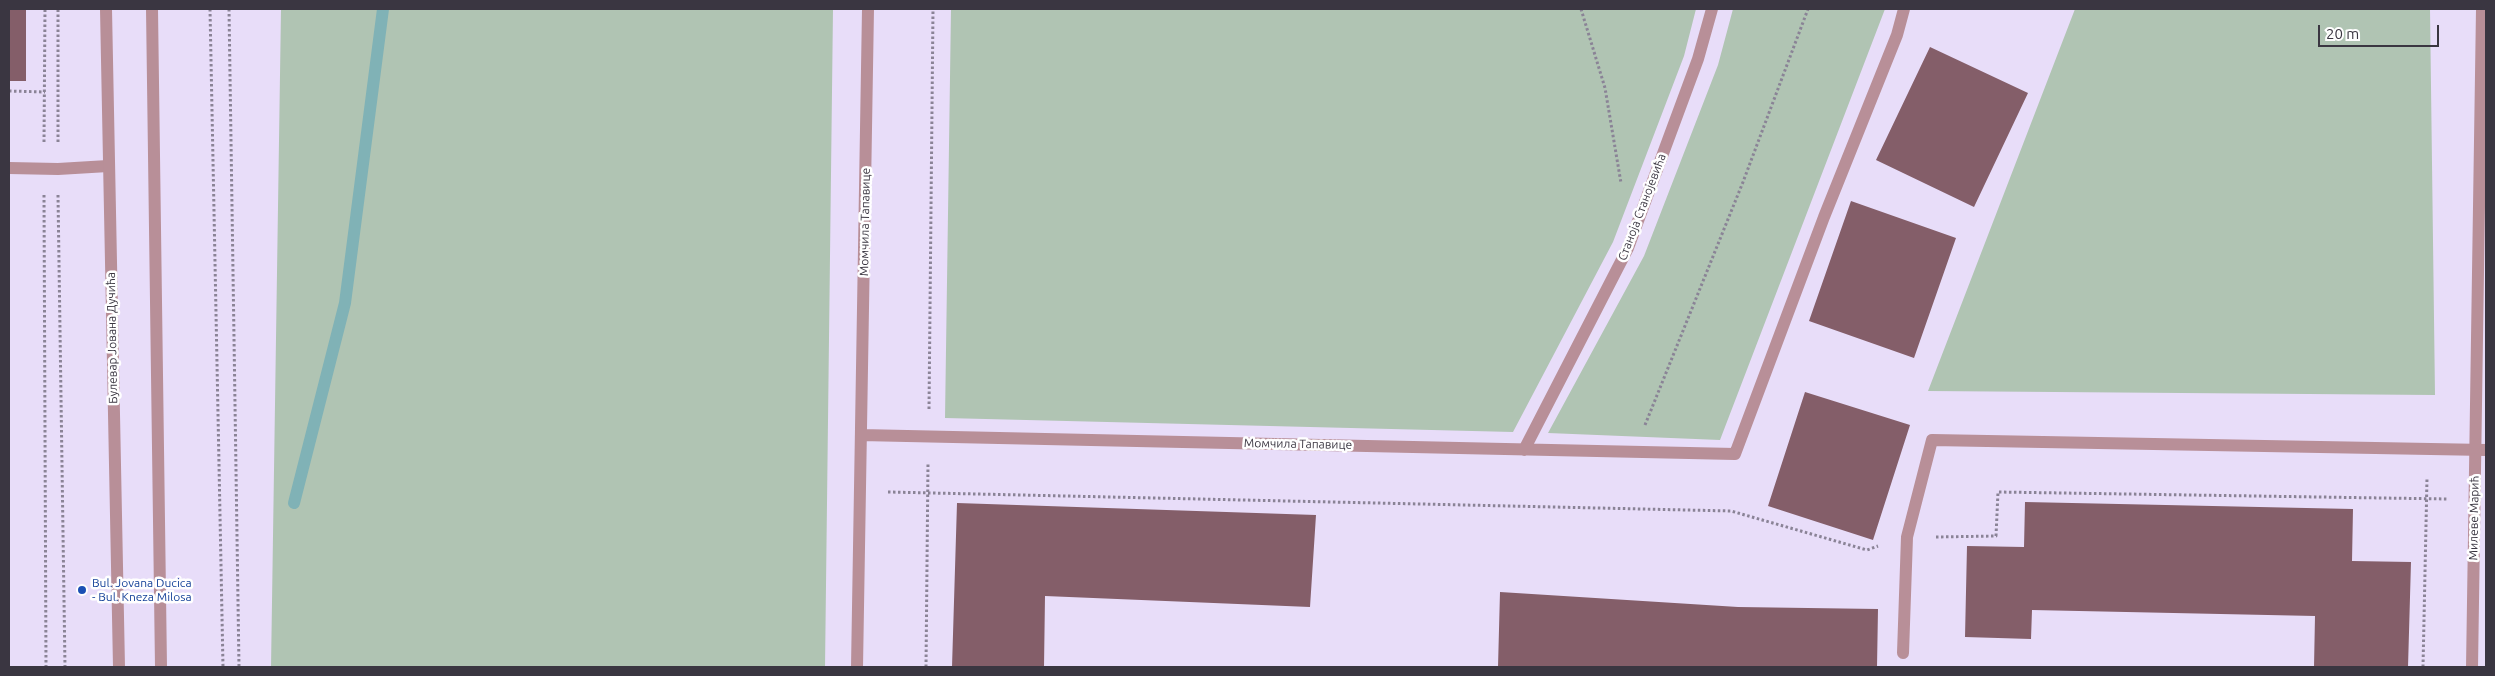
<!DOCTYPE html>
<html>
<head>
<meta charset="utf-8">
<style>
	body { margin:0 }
	#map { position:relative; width:2495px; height:676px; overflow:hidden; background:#e8ddf9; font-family:Ubuntu,sans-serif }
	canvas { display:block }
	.frame { position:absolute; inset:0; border:10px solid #3a3641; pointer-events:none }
	.scale { position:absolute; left:2318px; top:25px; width:121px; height:22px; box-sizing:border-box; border:2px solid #3a3641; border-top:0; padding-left:6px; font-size:15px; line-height:18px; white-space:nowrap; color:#3a3641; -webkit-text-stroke:4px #fff; paint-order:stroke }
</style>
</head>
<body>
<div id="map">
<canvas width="2495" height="676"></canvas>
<div class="frame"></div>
<div class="scale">20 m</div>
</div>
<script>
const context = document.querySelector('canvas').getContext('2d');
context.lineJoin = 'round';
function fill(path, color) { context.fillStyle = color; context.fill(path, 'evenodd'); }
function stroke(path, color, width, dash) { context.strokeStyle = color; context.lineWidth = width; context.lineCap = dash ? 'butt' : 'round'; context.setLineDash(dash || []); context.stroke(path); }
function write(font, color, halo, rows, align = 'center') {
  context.font = font + ' Ubuntu,sans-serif'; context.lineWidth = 5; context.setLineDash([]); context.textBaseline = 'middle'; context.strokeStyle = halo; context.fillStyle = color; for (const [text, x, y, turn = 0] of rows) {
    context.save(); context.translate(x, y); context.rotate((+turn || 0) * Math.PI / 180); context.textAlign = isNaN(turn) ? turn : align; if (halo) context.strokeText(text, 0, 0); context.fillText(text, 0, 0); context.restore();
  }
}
fill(new Path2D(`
	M 281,9 L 833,9 L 825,667 L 271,667 Z
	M 951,9 L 1696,9 L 1684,56 L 1613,242 L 1513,432 L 945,418 Z
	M 1733,9 L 1885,9 L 1720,440 L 1548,433 L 1644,256 L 1718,65 Z
	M 2075,9 L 2430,9 L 2435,395 L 1928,391 Z`), '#b0c4b3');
stroke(new Path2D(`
	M 294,503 L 345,303 L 383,9`), '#80b2b6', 12);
fill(new Path2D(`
	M 9,9 L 26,9 L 26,81 L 9,81 Z
	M 1930,47 L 2028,93 L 1974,207 L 1876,160 Z
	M 1851,201 L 1956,238 L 1914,358 L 1809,321 Z
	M 1805,392 L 1910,425 L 1873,540 L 1768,506 Z
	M 2025,502 L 2353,509 L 2352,561 L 2411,562 L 2408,667 L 2314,667 L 2315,616 L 2032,610 L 2031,639 L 1965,637 L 1967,546 L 2024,547 Z
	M 957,503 L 1316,515 L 1310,607 L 1045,596 L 1044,667 L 952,667 Z
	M 1500,592 L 1738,607 L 1878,609 L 1877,667 L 1498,667 Z`), '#845e69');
stroke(new Path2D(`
	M 210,9 L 223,667
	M 229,9 L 239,667
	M 1581,9 L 1605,88 L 1621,183
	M 9,91 L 45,92
	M 44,142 L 45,9
	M 58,142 L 58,9
	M 44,195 L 46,667
	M 58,195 L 65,667
	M 929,409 L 933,9
	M 1645,425 L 1743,182 L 1808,9
	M 888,492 L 1731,511 L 1867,550 L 1878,546
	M 1936,537 L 1996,536 L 1998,492 L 2447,499
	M 926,667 L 928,463
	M 2423,667 L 2427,478`), '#8a8396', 3, [2.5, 2.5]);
stroke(new Path2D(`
	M 9,168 L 58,169 L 108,166
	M 1903,653 L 1907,537 L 1932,440 L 2486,450`), '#b88f98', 12);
stroke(new Path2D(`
	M 861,435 L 1735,454 L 1824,217 L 1897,35 L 1904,9
	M 1524,450 L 1628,248 L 1698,59 L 1712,9
	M 857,667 L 868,9
	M 2472,667 L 2482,9`), '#b88f98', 12);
stroke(new Path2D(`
	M 106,9 L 119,667
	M 152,9 L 161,667`), '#b88f98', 12);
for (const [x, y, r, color] of [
	[82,590,5,"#1a4fb4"]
]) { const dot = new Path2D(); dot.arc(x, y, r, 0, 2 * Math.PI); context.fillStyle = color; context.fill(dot); stroke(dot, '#fff', 2); }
write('12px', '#3a3641', '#fff', [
	["Станоја Станојевића",1642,207,-69],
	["Момчила Тапавице",865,222,-89],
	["Булевар Јована Дучића",112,338,-91],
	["Момчила Тапавице",1298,444,1],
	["Милеве Марић",2474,518,-89]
]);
write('12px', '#164399', '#fff', [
	["Bul. Jovana Ducica",92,583],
	["- Bul. Kneza Milosa",92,597]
], 'left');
</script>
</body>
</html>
